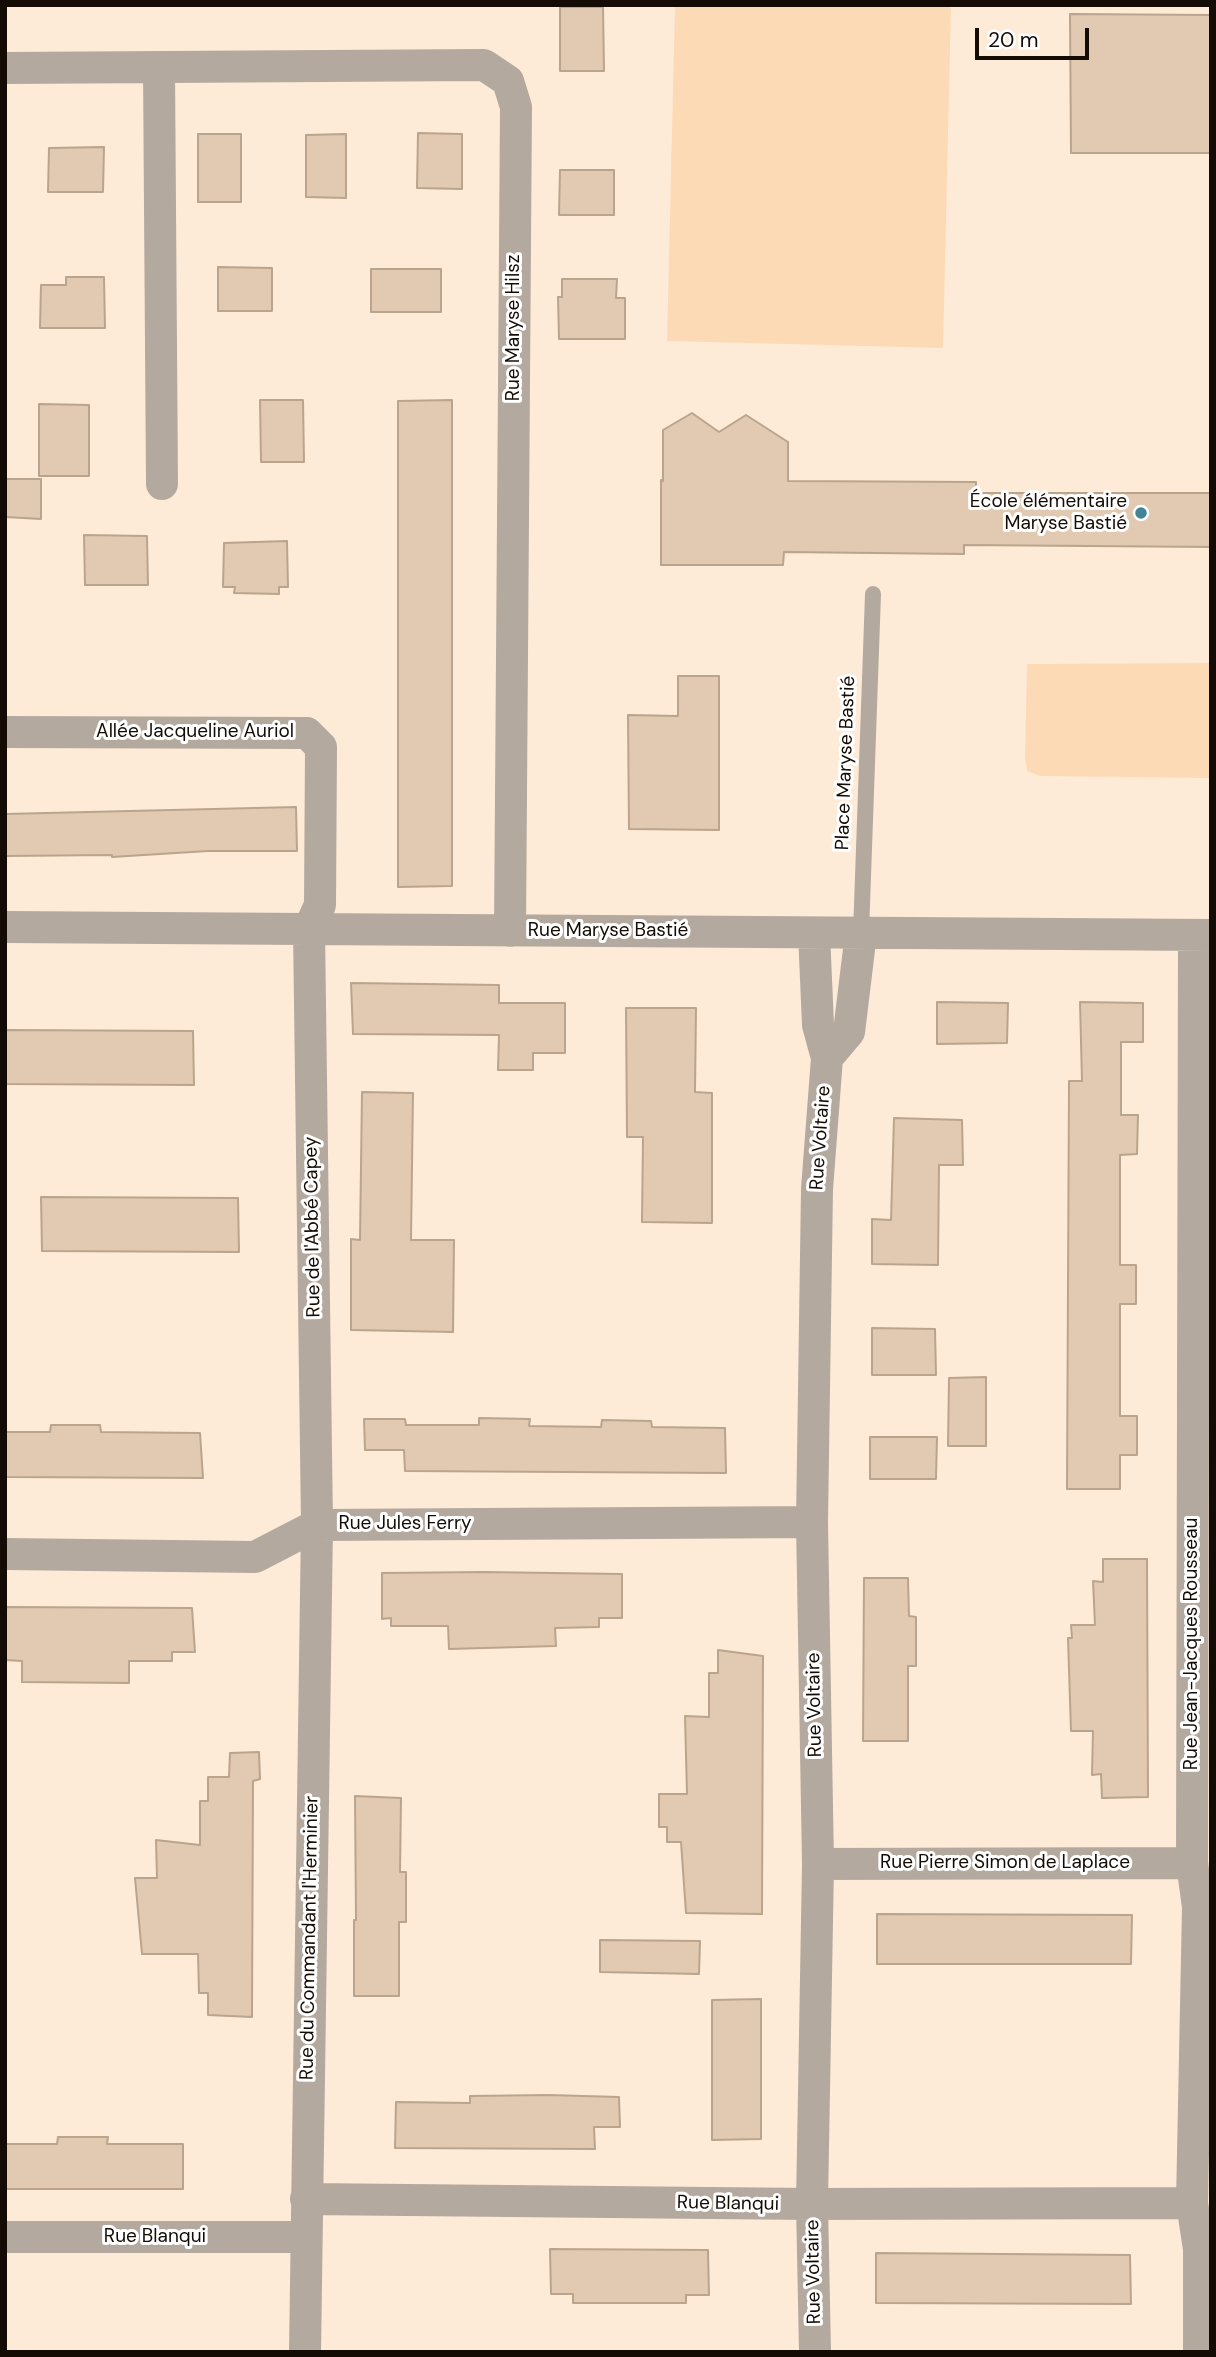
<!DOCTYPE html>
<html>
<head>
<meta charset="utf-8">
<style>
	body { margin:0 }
	#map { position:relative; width:1216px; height:2357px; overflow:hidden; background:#feebd7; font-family:"DM Sans",sans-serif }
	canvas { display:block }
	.frame { position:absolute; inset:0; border:7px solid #130b04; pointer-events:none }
	.scale { position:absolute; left:975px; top:28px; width:114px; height:32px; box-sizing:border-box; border:4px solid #130b04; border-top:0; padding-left:9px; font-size:21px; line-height:24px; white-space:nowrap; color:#130b04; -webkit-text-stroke:5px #fff; paint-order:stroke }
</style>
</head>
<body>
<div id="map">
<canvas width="1216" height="2357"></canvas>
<div class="frame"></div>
<div class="scale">20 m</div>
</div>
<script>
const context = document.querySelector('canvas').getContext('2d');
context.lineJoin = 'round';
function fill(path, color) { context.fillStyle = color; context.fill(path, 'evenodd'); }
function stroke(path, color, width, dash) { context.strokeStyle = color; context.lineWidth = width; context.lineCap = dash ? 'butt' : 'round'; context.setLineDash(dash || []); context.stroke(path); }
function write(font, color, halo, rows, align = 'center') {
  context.font = font + ' "DM Sans",sans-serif'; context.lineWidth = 6; context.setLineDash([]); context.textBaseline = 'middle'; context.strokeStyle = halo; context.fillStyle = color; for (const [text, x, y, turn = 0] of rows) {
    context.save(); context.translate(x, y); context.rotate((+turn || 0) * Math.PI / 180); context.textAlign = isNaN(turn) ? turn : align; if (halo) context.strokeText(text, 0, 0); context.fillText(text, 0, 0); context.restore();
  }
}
fill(new Path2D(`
	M 675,5 L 951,5 L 943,348 L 667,341 Z
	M 1211,663 L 1211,778 L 1040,776 L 1027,771 L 1025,759 L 1027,664 Z`), '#fcdab6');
const building = new Path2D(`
	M 560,7 L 603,7 L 604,71 L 560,71 Z
	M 1070,14 L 1211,15 L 1211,153 L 1071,153 Z
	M 418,133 L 462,134 L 462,189 L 417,188 Z
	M 198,134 L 241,134 L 241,202 L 198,202 Z
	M 346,134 L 346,198 L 306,197 L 306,135 Z
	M 104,147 L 103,192 L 48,192 L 49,148 Z
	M 560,170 L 614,170 L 614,215 L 559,215 Z
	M 218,267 L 272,268 L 272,311 L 218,311 Z
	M 371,269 L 441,269 L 441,312 L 371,312 Z
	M 66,277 L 104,277 L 105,328 L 40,328 L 41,285 L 66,285 Z
	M 562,279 L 617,279 L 616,298 L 625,298 L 625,339 L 559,339 L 558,297 L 562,297 Z
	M 260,400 L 303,400 L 304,462 L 261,462 Z
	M 452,400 L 452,886 L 398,887 L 398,401 Z
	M 39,404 L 89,405 L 89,476 L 39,476 Z
	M 692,413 L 719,432 L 746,415 L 788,442 L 788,481 L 976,482 L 976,493 L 1211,493 L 1211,547 L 964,545 L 964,554 L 784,552 L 783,565 L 661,565 L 661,480 L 663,481 L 663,430 Z
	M 5,479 L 41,479 L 41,519 L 5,517 Z
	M 84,535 L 147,536 L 148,585 L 85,585 Z
	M 287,541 L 288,587 L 279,587 L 279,594 L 234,593 L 235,587 L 223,587 L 224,543 Z
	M 678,676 L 719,676 L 719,830 L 629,829 L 628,715 L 678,716 Z
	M 296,807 L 297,851 L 208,851 L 112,857 L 112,855 L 5,856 L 5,814 Z
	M 351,983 L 499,985 L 499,1003 L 565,1003 L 565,1053 L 533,1053 L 533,1070 L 498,1070 L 499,1035 L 353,1034 Z
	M 937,1002 L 1008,1003 L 1007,1043 L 937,1044 Z
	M 1080,1002 L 1143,1003 L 1143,1042 L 1121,1042 L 1121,1115 L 1138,1115 L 1137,1154 L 1120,1155 L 1120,1265 L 1136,1265 L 1136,1304 L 1120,1304 L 1120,1416 L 1137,1416 L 1137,1455 L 1120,1455 L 1120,1489 L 1067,1489 L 1069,1081 L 1082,1081 Z
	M 626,1008 L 696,1008 L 695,1092 L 712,1093 L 712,1223 L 642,1222 L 643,1137 L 627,1137 Z
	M 5,1030 L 193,1031 L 194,1085 L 5,1084 Z
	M 362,1092 L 413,1093 L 411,1240 L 454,1240 L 453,1332 L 351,1330 L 351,1239 L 360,1240 Z
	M 894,1118 L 962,1120 L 963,1165 L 939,1165 L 938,1265 L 872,1264 L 872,1219 L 891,1220 Z
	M 41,1197 L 238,1198 L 239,1252 L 42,1251 Z
	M 872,1328 L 935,1329 L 936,1375 L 872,1375 Z
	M 986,1377 L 986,1446 L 948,1446 L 949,1378 Z
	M 479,1418 L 530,1419 L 529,1426 L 601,1427 L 602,1420 L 651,1421 L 652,1427 L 725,1428 L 726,1473 L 405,1471 L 404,1450 L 365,1450 L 364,1419 L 405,1419 L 406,1425 L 479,1425 Z
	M 51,1425 L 100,1425 L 101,1432 L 200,1433 L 203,1478 L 5,1477 L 5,1432 L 50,1432 Z
	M 870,1437 L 937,1437 L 936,1479 L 870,1479 Z
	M 1103,1559 L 1147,1559 L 1148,1797 L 1102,1798 L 1101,1774 L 1092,1775 L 1093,1731 L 1071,1731 L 1068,1638 L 1072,1638 L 1071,1625 L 1095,1625 L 1093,1581 L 1103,1582 Z
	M 483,1572 L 622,1574 L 622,1618 L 599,1618 L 599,1627 L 555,1628 L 556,1646 L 449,1649 L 448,1626 L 391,1626 L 391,1618 L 382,1619 L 382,1573 Z
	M 864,1578 L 908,1578 L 909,1616 L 916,1617 L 916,1666 L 908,1666 L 908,1741 L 863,1741 Z
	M 5,1607 L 192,1608 L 195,1652 L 172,1652 L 172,1661 L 129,1661 L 129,1683 L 22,1682 L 22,1661 L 5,1660 Z
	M 718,1650 L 763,1656 L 762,1914 L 686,1913 L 681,1842 L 667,1842 L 667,1827 L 659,1827 L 659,1794 L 687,1794 L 685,1716 L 709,1717 L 709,1673 L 718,1673 Z
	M 259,1752 L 260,1779 L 253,1781 L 252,2017 L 208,2015 L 208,1993 L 199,1993 L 198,1954 L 142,1954 L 135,1878 L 157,1878 L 156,1840 L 200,1845 L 200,1801 L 208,1801 L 208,1777 L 229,1777 L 230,1753 Z
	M 355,1796 L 401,1798 L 400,1872 L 406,1872 L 406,1922 L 399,1922 L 399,1996 L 354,1996 L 354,1920 L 356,1920 Z
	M 877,1914 L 1132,1915 L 1131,1964 L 877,1964 Z
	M 600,1940 L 700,1941 L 699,1974 L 600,1972 Z
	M 761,1999 L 761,2139 L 712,2140 L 712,2000 Z
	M 548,2095 L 619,2097 L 620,2127 L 594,2127 L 595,2149 L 395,2148 L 396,2102 L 470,2103 L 470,2096 Z
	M 58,2137 L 108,2137 L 107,2144 L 183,2144 L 183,2189 L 5,2189 L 5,2144 L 57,2144 Z
	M 550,2249 L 708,2250 L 709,2295 L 686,2295 L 686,2303 L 573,2303 L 573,2294 L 551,2294 Z
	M 876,2253 L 1130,2255 L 1131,2304 L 876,2303 Z`);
fill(building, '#e1cab1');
stroke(building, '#bba48d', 2);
stroke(new Path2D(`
	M 861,933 L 873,594`), '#b4a99f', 16);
stroke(new Path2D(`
	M 5,68 L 484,65 L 508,81 L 516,107 L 510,931
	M 159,69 L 162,484
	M 5,732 L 307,733 L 321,747 L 320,905 L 309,929 L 317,1525 L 305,2352
	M 5,927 L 1211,935
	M 814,933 L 818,1025 L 827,1058 L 817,1189 L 812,1522 L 818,1864 L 812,2204 L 815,2352
	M 1194,935 L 1192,1863 L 1198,1907 L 1192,2203 L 1199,2249 L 1199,2352
	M 827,1058 L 849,1032 L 861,933
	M 5,1554 L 255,1557 L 317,1525 L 812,1522
	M 818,1864 L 1192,1863
	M 306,2199 L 812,2204 L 1192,2203
	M 5,2237 L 306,2237`), '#b4a99f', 32);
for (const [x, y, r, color] of [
	[1141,513,7,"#438496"]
]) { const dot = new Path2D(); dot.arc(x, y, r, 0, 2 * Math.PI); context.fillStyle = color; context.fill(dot); stroke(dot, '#fff', 2.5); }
write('19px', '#130b04', '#fff', [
	["Rue Maryse Hilsz",514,328,-90],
	["Allée Jacqueline Auriol",195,732],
	["Place Maryse Bastié",846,763,-88],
	["Rue Maryse Bastié",608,931],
	["Rue Voltaire",821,1138,-86],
	["Rue de l'Abbé Capey",313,1227,-91],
	["Rue Jules Ferry",405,1524],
	["Rue Jean-Jacques Rousseau",1192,1644,-90],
	["Rue Voltaire",815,1705,-91],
	["Rue Pierre Simon de Laplace",1005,1863],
	["Rue du Commandant l'Herminier",310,1938,-89],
	["Rue Blanqui",728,2204,1],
	["Rue Blanqui",155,2237],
	["Rue Voltaire",814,2272,-91]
]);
write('19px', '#130b04', '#fff', [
	["École élémentaire",1127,502],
	["Maryse Bastié",1127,524]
], 'right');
</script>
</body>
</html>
